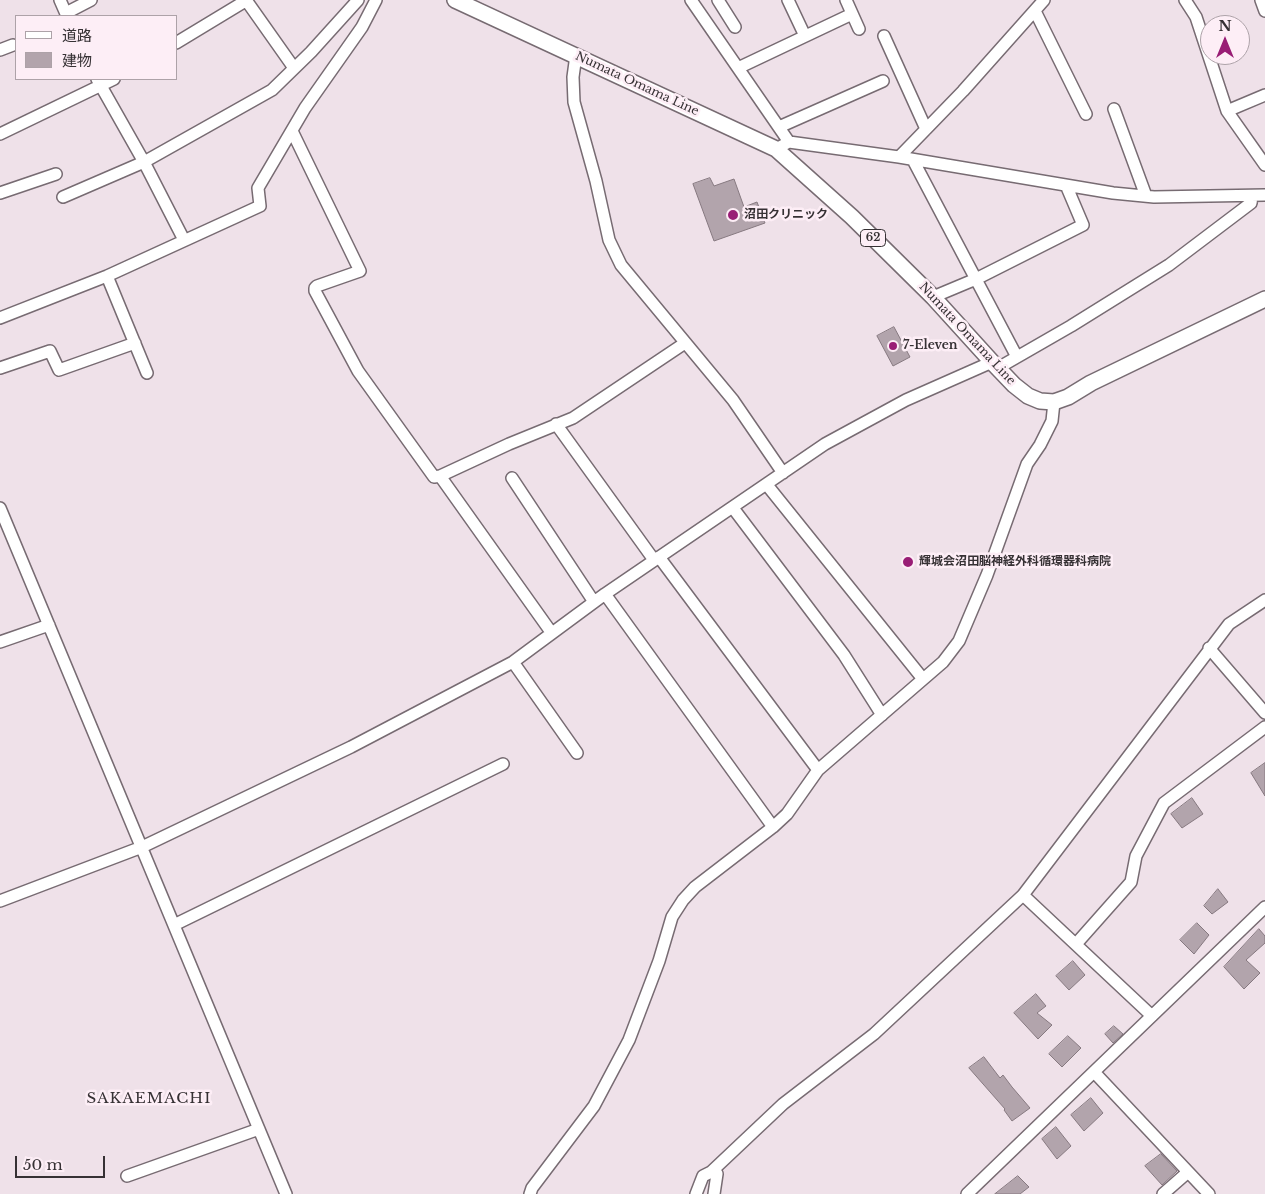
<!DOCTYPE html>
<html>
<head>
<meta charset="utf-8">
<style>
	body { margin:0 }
	#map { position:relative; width:1265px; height:1194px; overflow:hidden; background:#efe1e9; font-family:"Libre Baskerville","Noto Sans JP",serif }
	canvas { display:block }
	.legend { position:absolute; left:15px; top:15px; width:162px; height:65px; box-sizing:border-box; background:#fdeef6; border:1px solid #ada2a8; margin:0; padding:6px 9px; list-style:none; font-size:15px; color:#363134 }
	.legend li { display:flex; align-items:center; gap:10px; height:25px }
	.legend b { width:25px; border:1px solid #ada2a8 }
	.north { position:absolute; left:1200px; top:15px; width:50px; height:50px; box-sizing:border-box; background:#fdeef6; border:1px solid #ada2a8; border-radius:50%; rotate:0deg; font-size:14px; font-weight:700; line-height:20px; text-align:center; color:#363134 }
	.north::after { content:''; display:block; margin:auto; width:18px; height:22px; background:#991d75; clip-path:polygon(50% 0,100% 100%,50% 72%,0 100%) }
	.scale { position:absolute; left:15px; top:1156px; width:90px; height:22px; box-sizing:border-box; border:2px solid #363134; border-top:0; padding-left:6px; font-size:15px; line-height:18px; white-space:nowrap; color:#363134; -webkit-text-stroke:4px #fdeef6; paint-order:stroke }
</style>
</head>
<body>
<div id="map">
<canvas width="1265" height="1194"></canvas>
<ul class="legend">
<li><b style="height:6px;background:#fff"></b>道路</li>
<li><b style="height:14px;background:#b2a4ac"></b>建物</li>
</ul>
<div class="north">N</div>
<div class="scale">50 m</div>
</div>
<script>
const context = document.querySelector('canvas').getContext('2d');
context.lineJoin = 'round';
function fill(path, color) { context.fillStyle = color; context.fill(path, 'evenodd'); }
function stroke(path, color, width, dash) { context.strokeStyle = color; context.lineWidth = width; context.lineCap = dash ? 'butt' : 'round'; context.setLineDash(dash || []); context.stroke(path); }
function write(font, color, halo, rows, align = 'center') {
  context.font = font + ' "Libre Baskerville","Noto Sans JP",serif'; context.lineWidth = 5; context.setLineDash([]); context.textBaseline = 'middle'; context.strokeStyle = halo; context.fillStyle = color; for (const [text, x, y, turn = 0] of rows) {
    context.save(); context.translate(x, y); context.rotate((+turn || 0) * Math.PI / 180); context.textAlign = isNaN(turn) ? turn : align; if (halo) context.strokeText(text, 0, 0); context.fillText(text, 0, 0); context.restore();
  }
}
const building = new Path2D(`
	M 710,178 L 714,186 L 734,179 L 744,207 L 757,202 L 765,223 L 714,241 L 693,184 Z
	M 894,327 L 910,357 L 893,366 L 877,336 Z
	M 1265,763 L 1265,796 L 1251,773 Z
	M 1192,798 L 1203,814 L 1182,828 L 1171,814 Z
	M 1218,889 L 1228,902 L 1212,914 L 1204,906 Z
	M 1197,923 L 1209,935 L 1194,954 L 1180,940 Z
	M 1259,929 L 1265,936 L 1265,943 L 1246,960 L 1260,973 L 1244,989 L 1224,967 Z
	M 1073,961 L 1085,975 L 1069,990 L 1056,976 Z
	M 1036,994 L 1046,1006 L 1037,1013 L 1052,1025 L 1038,1039 L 1014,1013 Z
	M 1114,1026 L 1123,1034 L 1113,1043 L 1105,1034 Z
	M 1068,1036 L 1081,1048 L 1062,1067 L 1049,1054 Z
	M 984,1057 L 1000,1078 L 1003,1075 L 1012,1087 L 1030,1108 L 1012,1121 L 1004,1110 L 1005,1109 L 969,1068 Z
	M 1091,1098 L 1103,1113 L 1084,1131 L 1071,1115 Z
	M 1056,1127 L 1071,1146 L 1057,1159 L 1042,1139 Z
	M 1161,1154 L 1177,1171 L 1162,1185 L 1145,1166 Z
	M 1018,1176 L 1029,1187 L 1020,1194 L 995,1194 Z`);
fill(building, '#b2a4ac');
stroke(building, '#867980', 1);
const minor = new Path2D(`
	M 60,0 L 67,16
	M 246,0 L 294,68
	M 691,0 L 789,142
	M 718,0 L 735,27
	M 788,0 L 805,36
	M 846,0 L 859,29
	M 1185,0 L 1196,17 L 1227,111 L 1265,165
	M 1261,0 L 1265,11
	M 1035,11 L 1086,114
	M 66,13 L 91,0
	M 884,36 L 926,129
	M 176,43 L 247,0
	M 0,50 L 13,45
	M 576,55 L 573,77 L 574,102 L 596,181 L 609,240 L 621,265 L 733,400 L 783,473
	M 738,68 L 852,14
	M 97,79 L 144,162 L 184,240
	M 1114,109 L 1146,196
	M 1227,111 L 1265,95
	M 779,127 L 883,81
	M 292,131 L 360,271 L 317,286 L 315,288 L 315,291 L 358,371 L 434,477 L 440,476 L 509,444 L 573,418 L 685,343
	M 0,134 L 114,79
	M 776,149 L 789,142 L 899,157 L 963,91 L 1044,0
	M 899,157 L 1113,193 L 1154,197 L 1265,195
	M 913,160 L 1017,357
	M 0,193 L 56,174
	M 63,197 L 144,162 L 272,90 L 311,52 L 358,0
	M 107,276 L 147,373
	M 933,297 L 976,279 L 1083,225 L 1066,185
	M 0,318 L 107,276 L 260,206 L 258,188 L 305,108 L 362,27 L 376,0
	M 0,368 L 50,351 L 59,370 L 135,343
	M 998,368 L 1071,326 L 1169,265 L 1251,203 L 1252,196
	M 556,424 L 654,560
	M 440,476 L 551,632
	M 512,478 L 594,602
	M 767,485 L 923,679
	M 0,508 L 286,1194
	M 733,508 L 844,655 L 882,715
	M 659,557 L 818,770
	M 605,594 L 773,827
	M 0,642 L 49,625
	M 1209,648 L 1265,713
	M 513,662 L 577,753
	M 1023,895 L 1152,1016
	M 0,901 L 142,847 L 351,747 L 513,662 L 605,594 L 825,444 L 906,400 L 992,362
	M 174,925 L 503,764
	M 1076,944 L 1131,882 L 1136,856 L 1164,803 L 1265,727
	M 1094,1072 L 1209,1194
	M 711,1172 L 783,1104 L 874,1034 L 1023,895 L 1229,624 L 1265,600
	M 127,1176 L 259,1129
	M 530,1194 L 532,1188 L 594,1106 L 629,1040 L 659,961 L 672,917 L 683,900 L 695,887 L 773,827 L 787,814 L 818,770 L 943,662 L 959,641 L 987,575 L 1027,464 L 1040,445 L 1052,421 L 1054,402
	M 696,1194 L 703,1176 L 711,1172 L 717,1174 L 714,1194
	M 967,1194 L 1265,907
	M 1163,1194 L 1188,1172`);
const major = new Path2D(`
	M 455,0 L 776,149 L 852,217 L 933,297 L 992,362 L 1014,385 L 1028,396 L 1040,401 L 1054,402 L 1068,397 L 1091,383 L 1265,299`);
stroke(minor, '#776b72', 14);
stroke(major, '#776b72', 18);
stroke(minor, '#fff', 11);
stroke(major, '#fff', 15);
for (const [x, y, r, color] of [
	[733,215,6,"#991d75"],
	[893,346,5,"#991d75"],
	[908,562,6,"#991d75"]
]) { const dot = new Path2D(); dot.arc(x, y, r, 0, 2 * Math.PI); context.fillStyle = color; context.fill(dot); stroke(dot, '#fdeef6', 2); }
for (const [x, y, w] of [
	[873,238,25]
]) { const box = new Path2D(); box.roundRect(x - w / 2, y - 8.5, w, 17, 4); context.fillStyle = '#fdeef6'; context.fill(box); stroke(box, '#363134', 1); }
write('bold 11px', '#363134', null, [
	["62",873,238]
]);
write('12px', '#363134', '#fdeef6', [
	["Numata Omama Line",637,84,25],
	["Numata Omama Line",967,334,47]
]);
write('bold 12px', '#363134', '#fdeef6', [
	["沼田クリニック",744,215],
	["7-Eleven",903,346],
	["輝城会沼田脳神経外科循環器科病院",919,562]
], 'left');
context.letterSpacing = '1px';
write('15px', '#363134', '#fdeef6', [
	["SAKAEMACHI",149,1099]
]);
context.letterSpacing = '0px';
</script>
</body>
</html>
